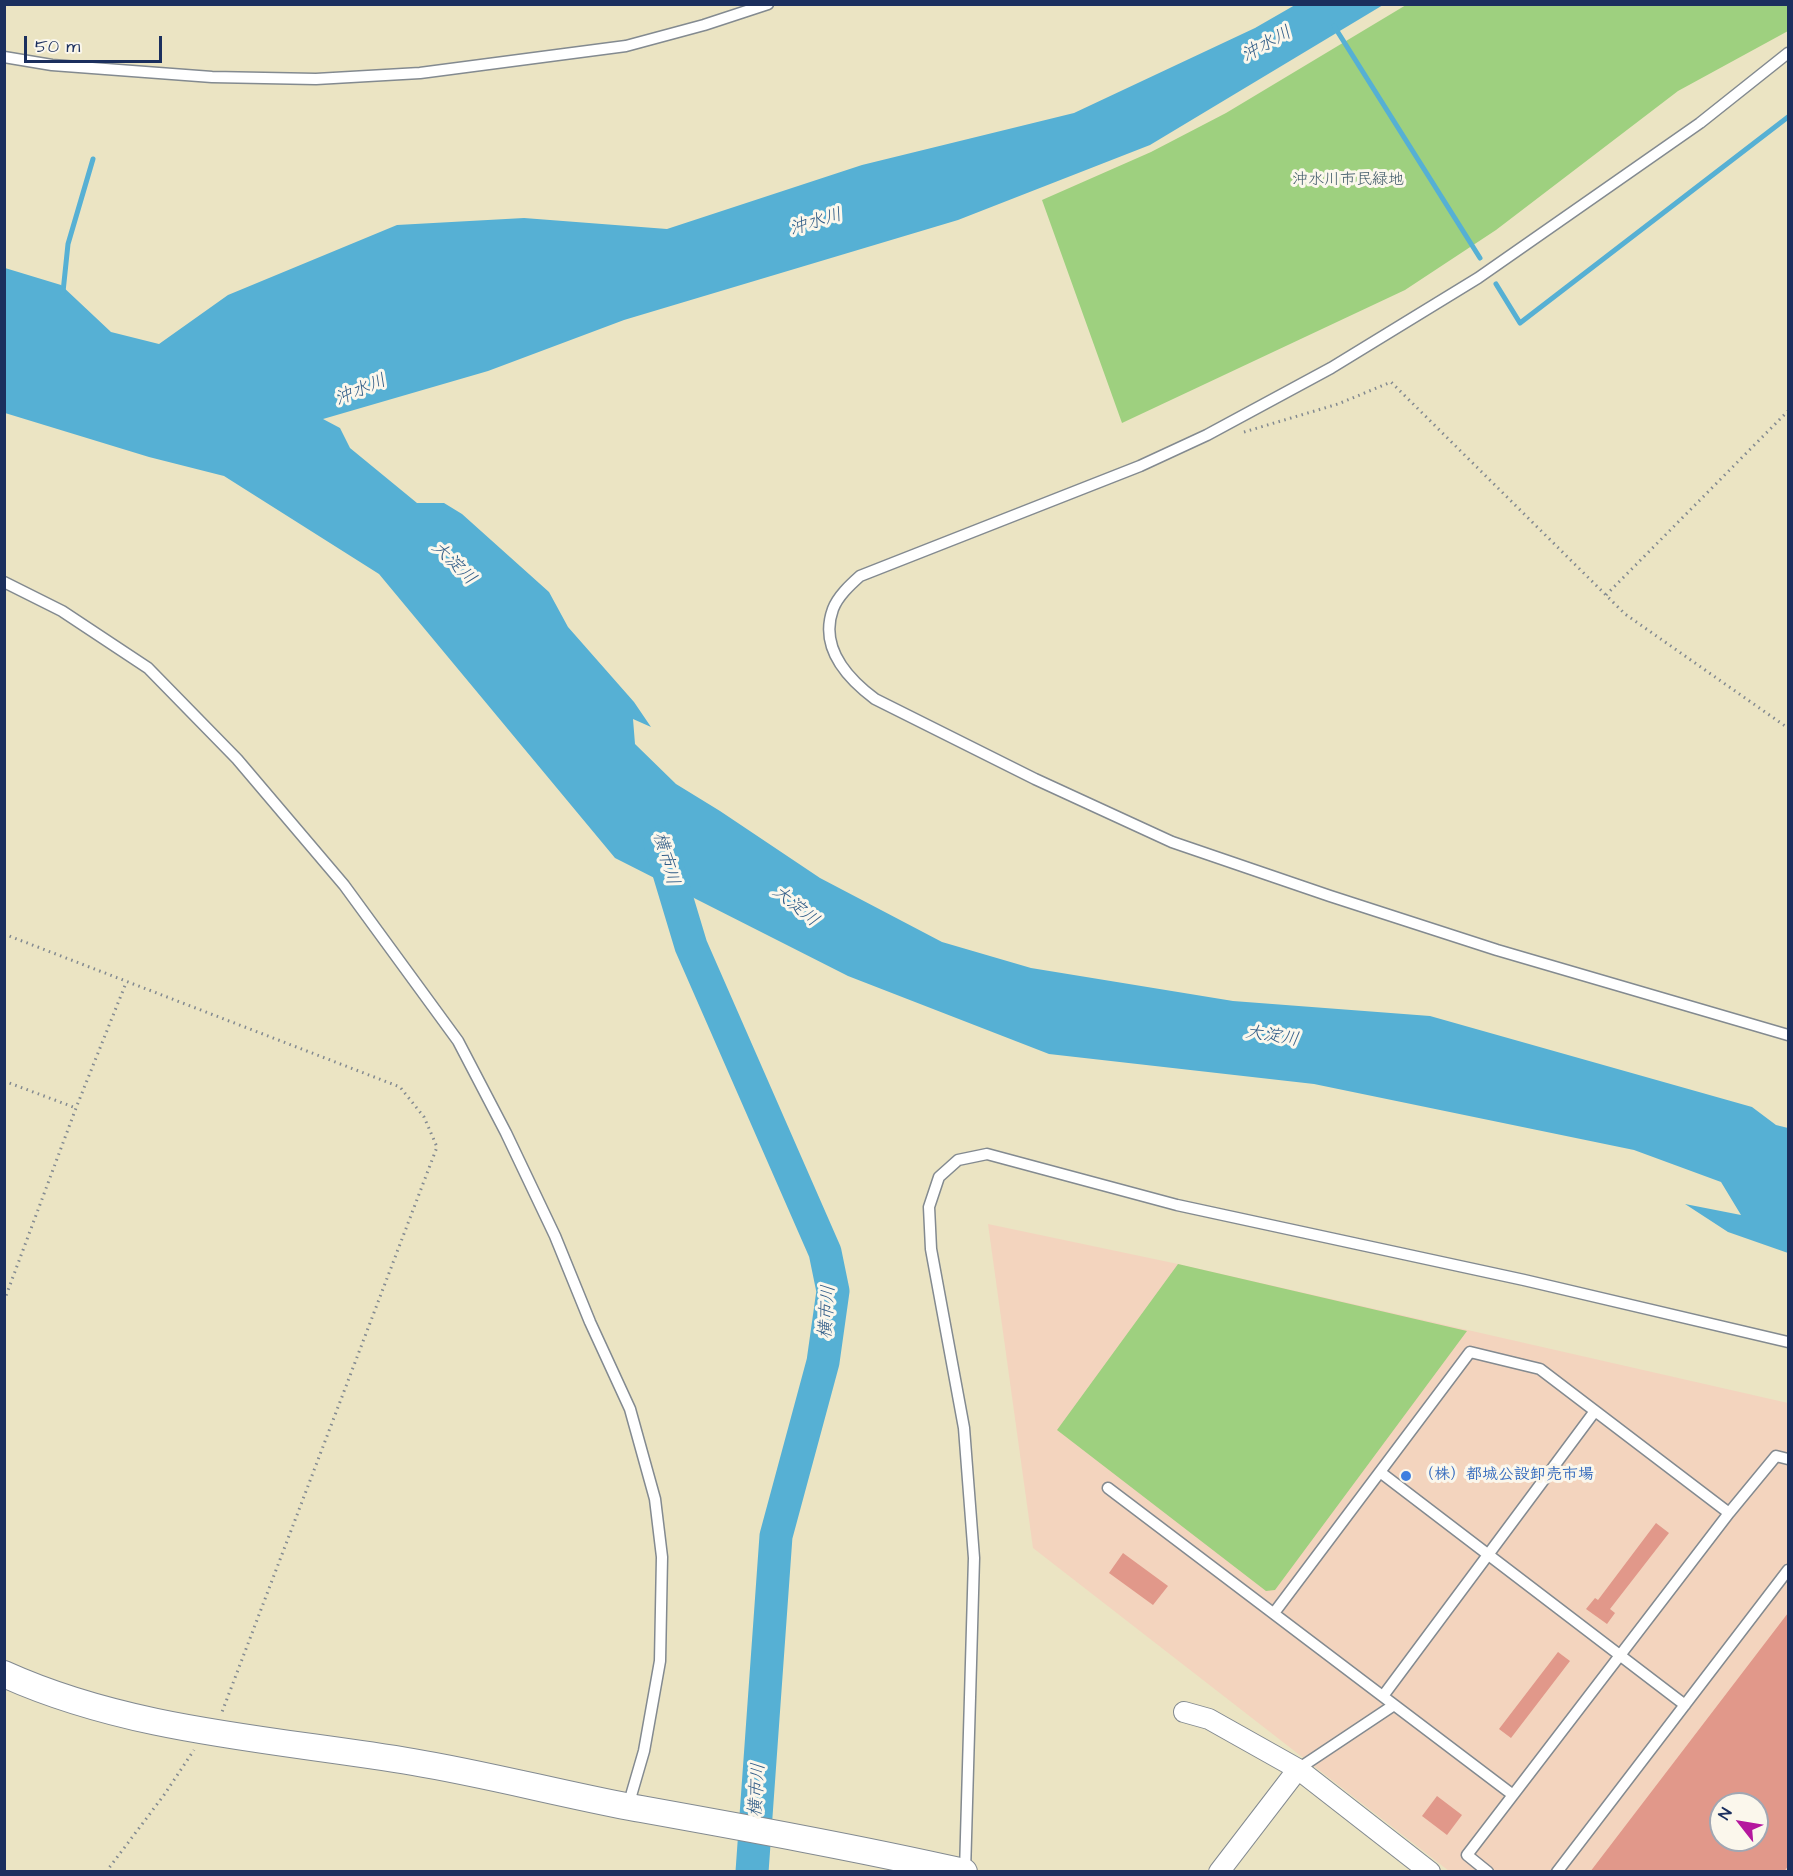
<!DOCTYPE html>
<html>
<head>
<meta charset="utf-8">
<style>
	body { margin:0 }
	#map { position:relative; width:1793px; height:1876px; overflow:hidden; background:#ebe4c3; font-family:"Architects Daughter",sans-serif }
	canvas { display:block }
	.frame { position:absolute; inset:0; border:6px solid #1b2f5e; pointer-events:none }
	.north { position:absolute; left:1709px; top:1792px; width:60px; height:60px; box-sizing:border-box; background:#fbf7ec; border:2px solid #a1a7b3; border-radius:50%; rotate:301deg; font-size:16px; font-weight:700; line-height:24px; text-align:center; color:#1b2f5e }
	.north::after { content:''; display:block; margin:auto; width:21px; height:27px; background:#b5179e; clip-path:polygon(50% 0,100% 100%,50% 72%,0 100%) }
	.scale { position:absolute; left:24px; top:36px; width:138px; height:27px; box-sizing:border-box; border:3px solid #1b2f5e; border-top:0; padding-left:8px; font-size:18px; line-height:21px; white-space:nowrap; color:#1b2f5e; -webkit-text-stroke:4px #fbf7ec; paint-order:stroke }
</style>
</head>
<body>
<div id="map">
<canvas width="1793" height="1876"></canvas>
<div class="frame"></div>
<div class="north">N</div>
<div class="scale">50 m</div>
</div>
<script>
const context = document.querySelector('canvas').getContext('2d');
context.lineJoin = 'round';
function fill(path, color) { context.fillStyle = color; context.fill(path, 'evenodd'); }
function stroke(path, color, width, dash) { context.strokeStyle = color; context.lineWidth = width; context.lineCap = dash ? 'butt' : 'round'; context.setLineDash(dash || []); context.stroke(path); }
function write(font, color, halo, rows, align = 'center') {
  context.font = font + ' "Architects Daughter","Klee One",sans-serif'; context.lineWidth = 6; context.setLineDash([]); context.textBaseline = 'middle'; context.strokeStyle = halo; context.fillStyle = color; for (const [text, x, y, turn = 0] of rows) {
    context.save(); context.translate(x, y); context.rotate((+turn || 0) * Math.PI / 180); context.textAlign = isNaN(turn) ? turn : align; if (halo) context.strokeText(text, 0, 0); context.fillText(text, 0, 0); context.restore();
  }
}
fill(new Path2D(`
	M 988,1224 L 1178,1264 L 1788,1403 L 1788,1871 L 1449,1871 L 1033,1548 ZM 1721,1804 L 1757,1804 L 1757,1840 L 1721,1840 Z`), '#f3d4be');
fill(new Path2D(`
	M 1406,5 L 1788,5 L 1788,31 L 1678,91 L 1496,230 L 1405,290 L 1122,423 L 1042,200 L 1151,152 L 1226,113 Z
	M 1178,1264 L 1467,1331 L 1275,1590 L 1266,1591 L 1057,1430 Z`), '#9ed07f');
fill(new Path2D(`
	M 1295,5 L 1383,5 L 1150,145 L 958,220 L 624,320 L 488,371 L 323,419 L 340,428 L 350,448 L 417,503 L 444,503 L 462,514 L 549,592 L 568,627 L 634,702 L 651,727 L 633,719 L 635,744 L 676,784 L 720,811 L 820,878 L 942,942 L 1031,968 L 1233,1001 L 1430,1016 L 1752,1107 L 1776,1125 L 1788,1128 L 1788,1253 L 1728,1232 L 1685,1204 L 1741,1215 L 1721,1182 L 1634,1150 L 1314,1084 L 1049,1054 L 848,976 L 615,858 L 379,574 L 224,476 L 149,457 L 5,413 L 5,268 L 61,285 L 111,332 L 159,344 L 228,295 L 397,225 L 524,218 L 667,229 L 862,165 L 1074,113 L 1255,28 Z`), '#56b0d4');
stroke(new Path2D(`
	M 1334,26 L 1480,258
	M 1496,284 L 1520,323 L 1788,117
	M 63,292 L 68,244 L 93,159`), '#56b0d4', 5);
stroke(new Path2D(`
	M 660,843 L 691,946 L 825,1252 L 833,1291 L 823,1362 L 776,1536 L 752,1872`), '#56b0d4', 33);
fill(new Path2D(`
	M 1656,1523 L 1669,1533 L 1610,1609 L 1615,1613 L 1607,1624 L 1586,1609 L 1595,1598 L 1598,1600 Z
	M 1123,1553 L 1168,1586 L 1153,1605 L 1109,1573 Z
	M 1788,1613 L 1788,1866 L 1784,1872 L 1590,1872 ZM 1721,1804 L 1757,1804 L 1757,1840 L 1721,1840 Z
	M 1558,1652 L 1570,1661 L 1511,1738 L 1499,1729 Z
	M 1437,1796 L 1462,1815 L 1447,1835 L 1422,1816 Z`), '#e1988a');
const service = new Path2D(`
	M 1788,53 L 1700,123 L 1478,278 L 1331,368 L 1207,435 L 1140,466 L 860,576 C 850,585 838,596 833,609 C 819,647 847,678 875,699 L 1035,779 L 1172,842 L 1330,896 L 1497,950 L 1788,1035
	M 4,57 L 52,65 L 212,77 L 316,79 L 420,73 L 626,46 L 704,25 L 768,4
	M 4,582 L 62,611 L 148,668 L 237,759 L 344,885 L 458,1041 L 506,1133 L 555,1236 L 590,1322 L 630,1409 L 655,1499 L 662,1557 L 660,1661 L 644,1751 L 628,1806
	M 1380,1472 L 1685,1705
	M 1108,1488 L 1513,1795 L 1467,1855 L 1488,1872
	M 1274,1613 L 1470,1352 L 1540,1369 L 1729,1513 L 1776,1456 L 1788,1459
	M 1383,1696 L 1595,1411
	M 1298,1769 L 1394,1705
	M 1513,1795 L 1729,1513
	M 965,1872 L 974,1558 L 964,1428 L 931,1249 L 929,1207 L 939,1177 L 958,1160 L 987,1154 L 1177,1205 L 1524,1280 L 1788,1342
	M 1557,1872 L 1788,1570`);
const minor = new Path2D(`
	M 1184,1712 L 1209,1719 L 1298,1769
	M 1219,1872 L 1298,1769 L 1430,1872`);
const tertiary = new Path2D(`
	M 4,1674 C 132,1732 276,1739 413,1762 C 485,1774 557,1793 630,1807 C 741,1827 853,1847 964,1872`);
stroke(service, '#838a90', 13);
stroke(minor, '#838a90', 22);
stroke(tertiary, '#838a90', 28);
stroke(new Path2D(`
	M 1244,432 L 1338,404 L 1391,382 L 1625,614 L 1788,728
	M 1606,595 L 1788,411
	M 4,934 L 400,1087 L 424,1117 L 437,1147 L 222,1712
	M 4,1081 L 76,1108
	M 4,1301 L 76,1108 L 126,983
	M 106,1872 L 164,1795 L 194,1750`), '#838a90', 3, [1.5, 4.5]);
stroke(service, '#fff', 10);
stroke(minor, '#fff', 20);
stroke(tertiary, '#fff', 26);
for (const [x, y, r, color] of [
	[1406,1476,6,"#3f7fe0"]
]) { const dot = new Path2D(); dot.arc(x, y, r, 0, 2 * Math.PI); context.fillStyle = color; context.fill(dot); stroke(dot, '#fbf7ec', 2); }
write('16px', '#3c5766', '#fbf7ec', [
	["沖水川市民緑地",1348,181]
]);
write('bold 16px', '#366cbe', '#fbf7ec', [
	["（株）都城公設卸売市場",1418,1476]
], 'left');
write('italic 18px', '#305c87', '#fbf7ec', [
	["沖水川",1267,45,-29],
	["沖水川",816,223,-17],
	["沖水川",361,391,-23],
	["大淀川",453,564,44],
	["横市川",665,859,74],
	["大淀川",795,907,39],
	["大淀川",1272,1037,9],
	["横市川",828,1312,-86],
	["横市川",758,1790,-86]
]);
</script>
</body>
</html>
